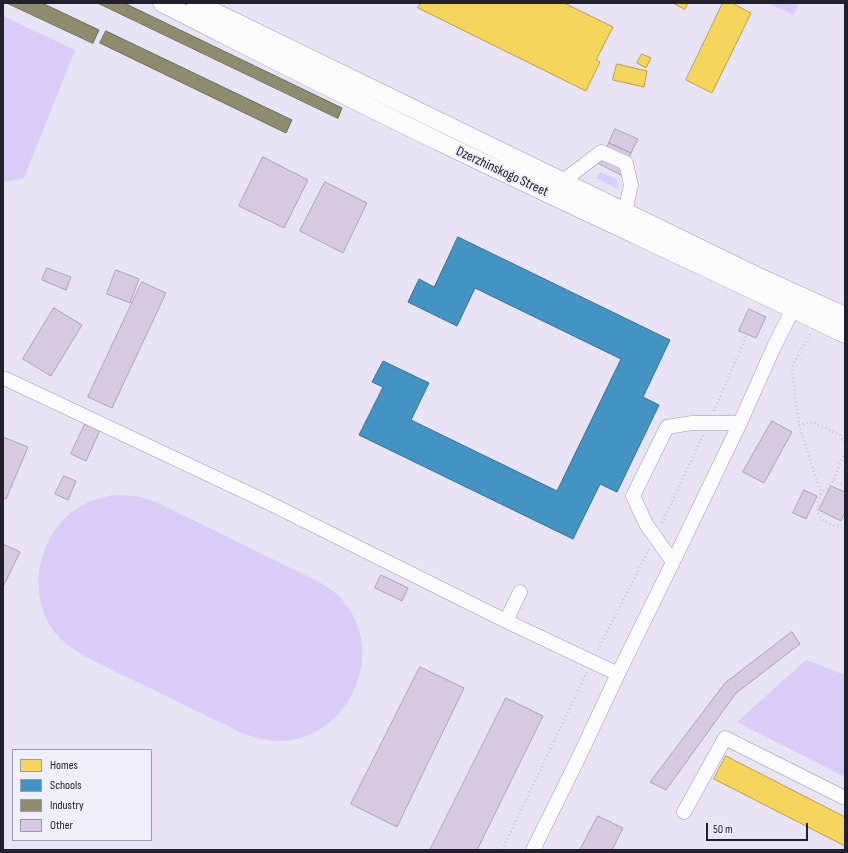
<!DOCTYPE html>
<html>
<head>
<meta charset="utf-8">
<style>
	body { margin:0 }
	#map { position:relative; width:848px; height:853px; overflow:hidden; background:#e8e4f5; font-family:"Sofia Sans Condensed",sans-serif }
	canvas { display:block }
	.frame { position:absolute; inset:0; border:4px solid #23202d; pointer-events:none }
	.legend { position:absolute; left:12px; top:749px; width:140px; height:92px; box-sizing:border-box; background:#f1eefc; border:1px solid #9f9ca9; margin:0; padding:5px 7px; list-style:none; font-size:12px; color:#23202d }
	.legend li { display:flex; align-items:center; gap:8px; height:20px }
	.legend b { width:20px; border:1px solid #9f9ca9 }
	.scale { position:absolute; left:706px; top:823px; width:102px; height:18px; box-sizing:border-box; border:2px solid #23202d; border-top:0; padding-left:5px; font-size:12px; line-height:14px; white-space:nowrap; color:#23202d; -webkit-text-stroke:3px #f1eefc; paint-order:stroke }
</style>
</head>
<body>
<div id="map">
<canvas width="848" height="853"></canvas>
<div class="frame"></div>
<ul class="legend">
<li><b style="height:11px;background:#f6d55c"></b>Homes</li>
<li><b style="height:11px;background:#4393c3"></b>Schools</li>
<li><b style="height:11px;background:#8c8c6e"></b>Industry</li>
<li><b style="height:11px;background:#d5cae2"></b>Other</li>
</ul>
<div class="scale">50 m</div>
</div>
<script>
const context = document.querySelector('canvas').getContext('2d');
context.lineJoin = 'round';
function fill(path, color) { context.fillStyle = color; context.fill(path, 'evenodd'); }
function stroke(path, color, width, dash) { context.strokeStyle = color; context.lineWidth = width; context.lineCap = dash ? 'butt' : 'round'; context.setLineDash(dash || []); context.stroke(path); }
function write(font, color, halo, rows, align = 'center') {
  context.font = font + ' "Sofia Sans Condensed",sans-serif'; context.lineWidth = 4; context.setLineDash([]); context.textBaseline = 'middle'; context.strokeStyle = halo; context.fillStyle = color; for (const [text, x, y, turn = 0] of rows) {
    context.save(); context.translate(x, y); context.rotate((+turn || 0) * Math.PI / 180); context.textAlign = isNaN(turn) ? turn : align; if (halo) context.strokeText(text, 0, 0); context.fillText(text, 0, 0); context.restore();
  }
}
fill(new Path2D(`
	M 768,3 L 799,3 L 793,15 Z
	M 3,16 L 75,50 L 24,178 L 3,182 Z
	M 601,172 L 617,180 L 618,189 L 596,178 Z
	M 123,495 L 141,497 L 158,503 L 317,581 C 322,584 327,587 332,590 C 341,598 350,608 355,619 C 380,673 338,742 278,741 C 265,741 254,737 242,733 L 84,656 C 73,649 63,642 55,633 C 27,597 36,540 72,512 C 81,505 93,499 105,497 C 110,495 117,495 123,495 Z
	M 806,660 L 845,675 L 845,777 L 737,722 Z`), '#d8cdf7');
const homes = new Path2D(`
	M 421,3 L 564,3 L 613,27 L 596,60 L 600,62 L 586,91 L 418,8 Z
	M 673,3 L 688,3 L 685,9 Z
	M 723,3 L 732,3 L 751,13 L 712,93 L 686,80 Z
	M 642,54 L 651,58 L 646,68 L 637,63 Z
	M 617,64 L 647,71 L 644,87 L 613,80 Z
	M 726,756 L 845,817 L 845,846 L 714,779 Z`);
fill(homes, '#f6d55c');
stroke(homes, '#b79f4e', 1);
const schools = new Path2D(`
	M 458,237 L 670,340 L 643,397 L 659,405 L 617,492 L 600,484 L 573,539 L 359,435 L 383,387 L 372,382 L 383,361 L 429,383 L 411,420 L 557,491 L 621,359 L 475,288 L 457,326 L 408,302 L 419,279 L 434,287 Z`);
fill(schools, '#4393c3');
stroke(schools, '#397096', 1);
const industry = new Path2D(`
	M 7,3 L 42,3 L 99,30 L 93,43 Z
	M 98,3 L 124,3 L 342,108 L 338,118 Z
	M 106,31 L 292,120 L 286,133 L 100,43 Z`);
fill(industry, '#8c8c6e');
stroke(industry, '#6c6c5a', 1);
const building = new Path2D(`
	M 615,129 L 638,139 L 631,153 L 609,143 Z
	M 609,143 L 631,153 L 621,175 L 599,164 Z
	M 263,157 L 308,180 L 284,228 L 239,206 Z
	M 325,182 L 367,203 L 343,253 L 300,231 Z
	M 47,268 L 71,277 L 66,290 L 42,280 Z
	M 116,270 L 139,279 L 130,303 L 107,294 Z
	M 142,282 L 166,293 L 112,408 L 88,397 Z
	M 54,308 L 82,325 L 51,376 L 23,359 Z
	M 749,309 L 766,317 L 756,338 L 739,331 Z
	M 772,421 L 792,432 L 764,483 L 743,472 Z
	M 85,424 L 100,430 L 86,461 L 71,454 Z
	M 3,437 L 28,447 L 6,499 L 3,498 Z
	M 64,476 L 76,481 L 68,500 L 55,494 Z
	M 831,486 L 845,492 L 845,512 L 841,521 L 819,510 Z
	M 804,490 L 817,496 L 806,519 L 793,513 Z
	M 3,544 L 20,552 L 3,587 Z
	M 381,575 L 408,588 L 402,601 L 375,588 Z
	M 792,632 L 800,644 L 736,693 L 666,790 L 650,782 L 725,683 Z
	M 420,667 L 464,688 L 397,827 L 351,804 Z
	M 506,698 L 543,716 L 477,850 L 430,850 Z
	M 598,816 L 623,828 L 612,850 L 580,850 Z`);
fill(building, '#d5cae2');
stroke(building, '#a8a4b1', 1);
const minor = new Path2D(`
	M 563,181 L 601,152 L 626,163 L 631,185 L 625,211
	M 6,379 L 269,503 L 506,621 L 618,674
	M 673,562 L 646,524 L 633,496 L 667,427 L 692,423 L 740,423
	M 506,621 L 520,592
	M 684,812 L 725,738 L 845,798
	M 533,850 L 577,761 L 618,674 L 673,562 L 740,423 L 773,349 L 797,301`);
const major = new Path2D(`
	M 162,3 C 255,50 348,98 442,143 C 576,208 711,269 845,334
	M 196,3 L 763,279 L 845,316`);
stroke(minor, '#9e9ba8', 15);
stroke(major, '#9e9ba8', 19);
stroke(new Path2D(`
	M 810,334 L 795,361 L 792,368 L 799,425 L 821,494 L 833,481 L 845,452
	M 714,411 L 747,334
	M 799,425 L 813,422 L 840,435 L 845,446
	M 833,481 L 845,486
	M 821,494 C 820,499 816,505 817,510 C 817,520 836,529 845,526
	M 662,523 L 703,435
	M 598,650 L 649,549
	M 502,850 L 587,672`), '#cac7cf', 2.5, [1, 3]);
stroke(minor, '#fcfbfe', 14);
stroke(major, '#fcfbfe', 18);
write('14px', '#23202d', '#f1eefc', [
	["Dzerzhinskogo Street",502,172,25]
]);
</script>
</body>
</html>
